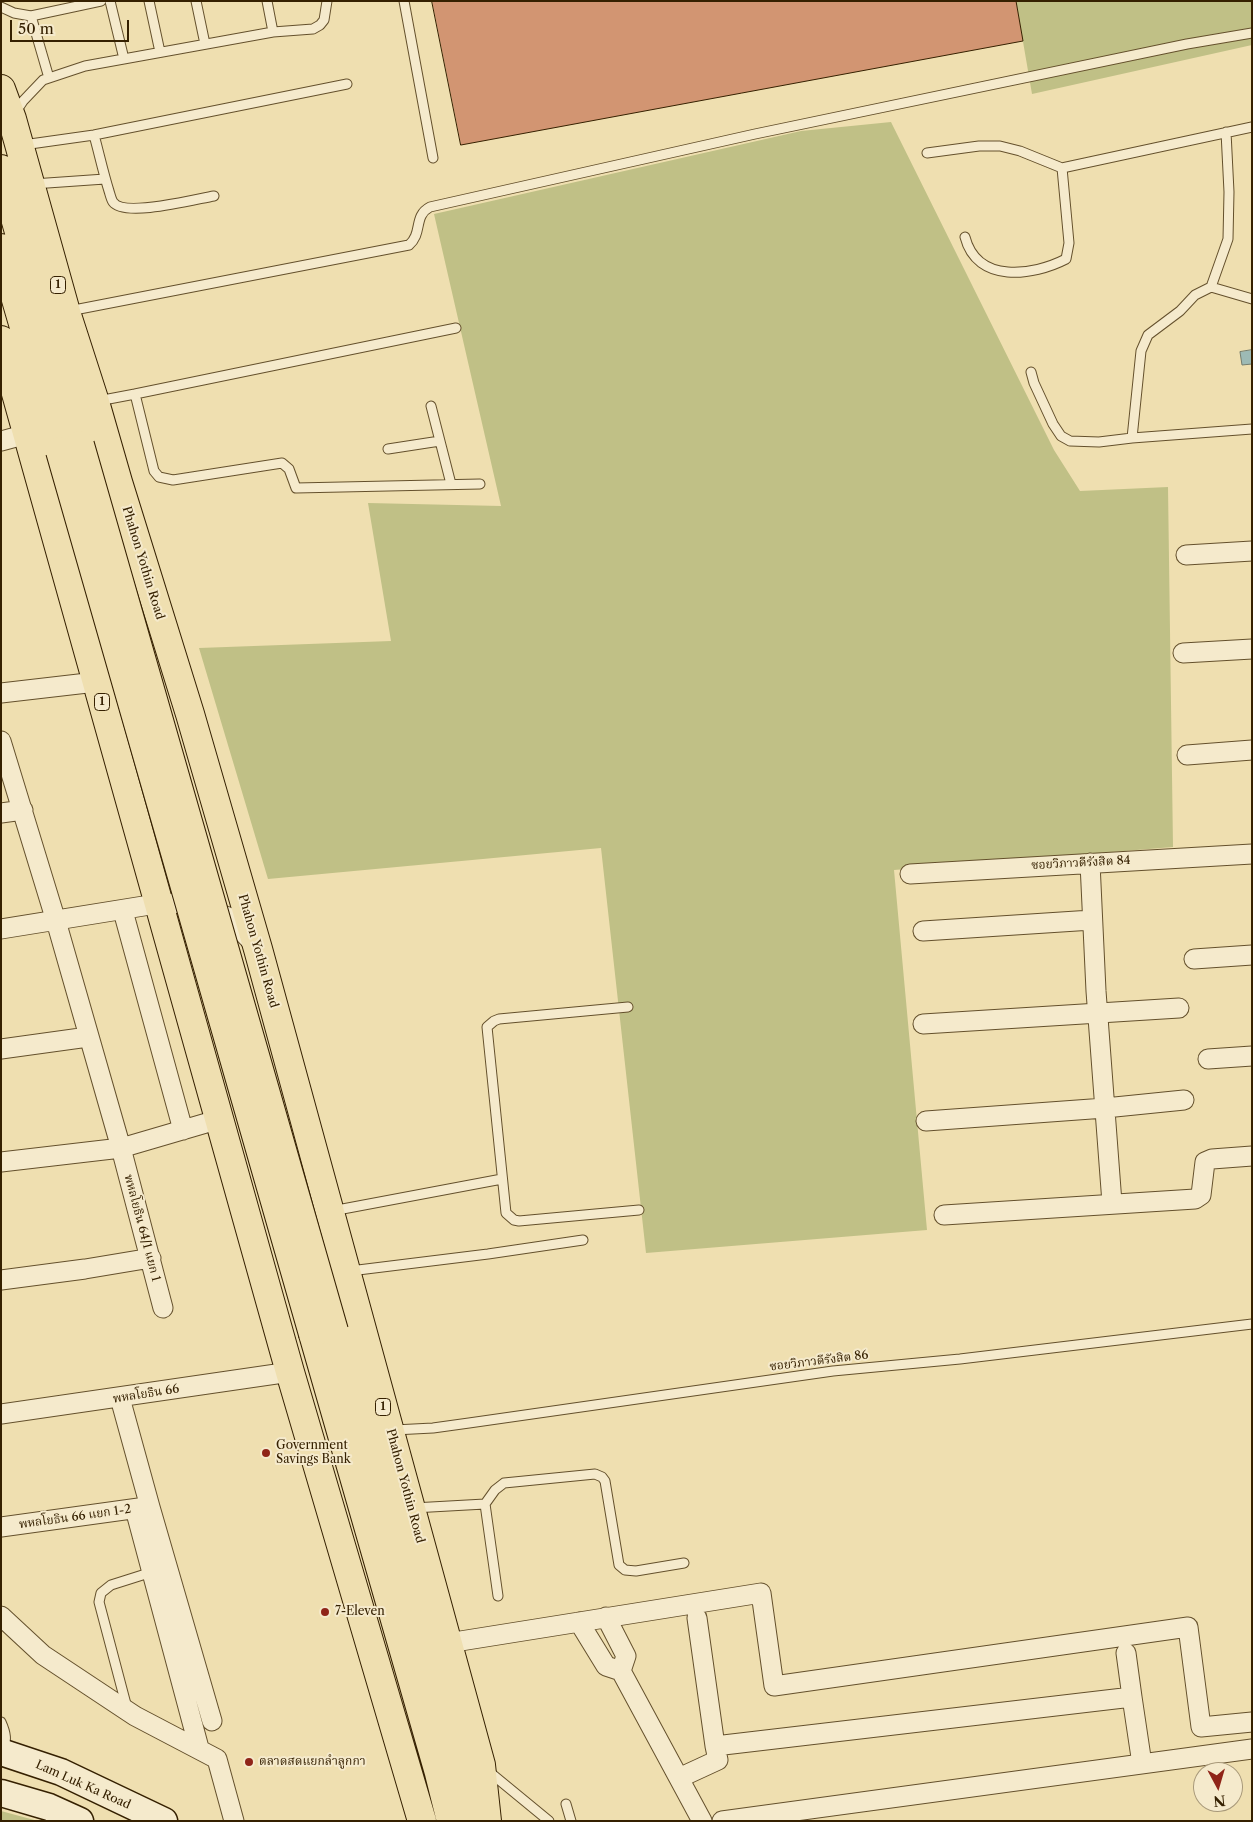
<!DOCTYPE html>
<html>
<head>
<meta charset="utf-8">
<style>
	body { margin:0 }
	#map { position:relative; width:1253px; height:1822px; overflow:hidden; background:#efdfb0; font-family:"Libre Caslon Text",serif }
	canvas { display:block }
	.frame { position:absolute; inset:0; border:2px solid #352000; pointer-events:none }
	.north { position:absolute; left:1193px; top:1762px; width:50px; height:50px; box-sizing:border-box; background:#f5eacc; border:1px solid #a8997a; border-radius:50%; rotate:174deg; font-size:14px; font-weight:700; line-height:20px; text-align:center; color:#352000 }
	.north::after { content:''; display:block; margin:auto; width:18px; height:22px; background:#8f2418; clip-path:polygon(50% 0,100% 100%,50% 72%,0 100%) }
	.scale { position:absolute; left:10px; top:20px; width:119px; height:22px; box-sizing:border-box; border:2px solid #352000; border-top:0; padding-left:6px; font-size:15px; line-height:18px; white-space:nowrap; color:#352000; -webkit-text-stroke:4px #f5eacc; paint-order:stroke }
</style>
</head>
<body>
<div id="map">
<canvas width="1253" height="1822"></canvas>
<div class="frame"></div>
<div class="north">N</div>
<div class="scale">50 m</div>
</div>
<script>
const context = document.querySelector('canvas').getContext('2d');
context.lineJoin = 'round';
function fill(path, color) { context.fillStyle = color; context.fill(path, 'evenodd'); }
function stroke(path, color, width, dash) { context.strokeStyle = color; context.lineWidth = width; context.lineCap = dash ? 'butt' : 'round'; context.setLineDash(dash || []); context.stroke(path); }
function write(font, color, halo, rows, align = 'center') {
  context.font = font + ' "Libre Caslon Text","Noto Serif Thai",serif'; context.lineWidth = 4; context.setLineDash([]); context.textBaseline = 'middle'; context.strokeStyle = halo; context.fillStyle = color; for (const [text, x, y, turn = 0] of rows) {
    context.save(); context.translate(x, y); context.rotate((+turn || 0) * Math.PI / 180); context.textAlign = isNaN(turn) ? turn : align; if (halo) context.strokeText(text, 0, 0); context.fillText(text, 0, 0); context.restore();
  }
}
fill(new Path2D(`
	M 1016,1 L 1252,1 L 1252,45 L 1032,94 Z
	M 891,122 L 1054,450 L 1080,491 L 1168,487 L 1173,847 L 894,870 L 927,1230 L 646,1253 L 601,848 L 268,879 L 199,648 L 391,641 L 368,503 L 501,506 L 434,214 L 801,131 Z
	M 1,1811 L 38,1821 L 1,1821 Z`), '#c0c086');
const water = new Path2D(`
	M 1252,350 L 1252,364 L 1242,365 L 1240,352 Z`);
fill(water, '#9dbab5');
stroke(water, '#737c6d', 1);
const building = new Path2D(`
	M 432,1 L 1016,1 L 1023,41 L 461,145 Z`);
fill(building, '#d29572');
stroke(building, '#352000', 1);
const lane = new Path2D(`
	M 110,1 L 124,59
	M 149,1 L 160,52
	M 196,1 L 205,44
	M 267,1 L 273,32
	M 404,1 L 433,158
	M 1,7 L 14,13 L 31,16 L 101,1
	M 31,16 L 49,78
	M 15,113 L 23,101 L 43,80 L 85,66 L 273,32 L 313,29 L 320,25 L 324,20 L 327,1
	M 1226,132 L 1229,192 L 1228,239 L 1211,287 L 1252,299
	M 94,135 C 99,153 103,172 109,191 C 110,194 111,199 113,202 C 124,218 196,199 214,196
	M 23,145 L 94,135 L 347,84
	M 927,153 L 979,146 L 1000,146 L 1020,151 L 1062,168 L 1252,127
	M 33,184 L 105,179
	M 965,237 C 977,284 1033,276 1066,259 L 1069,243 L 1062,168
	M 69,311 L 409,245 C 423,233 413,216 430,207 L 755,134 L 1187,44 L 1252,33
	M 1031,372 L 1034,383 L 1053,424 L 1061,436 L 1070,441 L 1099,442 L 1132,438 L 1252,429
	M 135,394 L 456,328
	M 98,401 L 135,394 L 154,471 L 159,477 L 173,480 L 282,463 L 289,469 L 296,488 L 480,484
	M 431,406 L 451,484
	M 1132,438 L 1141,351 L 1148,335 L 1180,311 L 1195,295 L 1211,287
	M 388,449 L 440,441
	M 628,1007 L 499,1019 L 494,1021 L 487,1027 L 506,1213 L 514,1220 L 519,1221 L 639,1210
	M 332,1211 L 502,1179
	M 350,1271 L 488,1254 L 583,1240
	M 394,1430 L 433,1428 L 469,1423 L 833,1371 L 960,1359 L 1252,1324
	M 485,1504 L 498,1596
	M 413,1508 L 485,1504 L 495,1490 L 504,1483 L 595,1474 L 602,1477 L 605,1481 L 619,1565 L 625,1570 L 636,1571 L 684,1563
	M 127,1708 L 99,1602 L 101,1593 L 111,1585 L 152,1572
	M 1,1722 C 6,1733 7,1740 3,1751
	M 487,1770 L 549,1821
	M 566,1804 L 571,1821`);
const street = new Path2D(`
	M 1,441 L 27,434
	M 1186,555 L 1252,551
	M 1183,653 L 1252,649
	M 1,693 L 96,682
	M 1,741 L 56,921 L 121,1148 L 163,1308
	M 1187,755 L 1252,750
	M 1,813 L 23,810
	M 1090,863 L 1096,991 L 1112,1203
	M 910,874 L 1252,854
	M 123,911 L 183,1130
	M 1,929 L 156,904 L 191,903 L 228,917 L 254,944
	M 923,931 L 1092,920
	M 1194,959 L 1252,955
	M 923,1024 L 1179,1008
	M 1,1049 L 88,1037
	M 1208,1059 L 1252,1056
	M 926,1121 L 1105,1108 L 1184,1100
	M 1,1162 L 121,1148 L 220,1119
	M 944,1215 L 1195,1199 L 1201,1195 L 1205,1162 L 1212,1159 L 1252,1156
	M 1,1280 L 85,1269 L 151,1258
	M 120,1398 L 150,1507 L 212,1721
	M 1,1414 L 290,1372
	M 135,1509 L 199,1748
	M 1,1527 L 146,1507
	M 1,1616 L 43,1655 L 135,1716 L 217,1759 L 234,1821
	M 606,1617 L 626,1656 L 621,1671
	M 697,1618 L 715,1746
	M 579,1622 L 606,1666 L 621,1671 L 702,1821
	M 448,1643 L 761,1593 L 774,1686 L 1188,1627 L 1201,1727 L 1252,1722
	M 1126,1653 L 1132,1697
	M 679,1778 L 718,1760 L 715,1746 L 1132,1697 L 1142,1764
	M 722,1821 L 1252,1749`);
const secondary = new Path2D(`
	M 1,1752 L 61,1772 L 164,1821
	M 1,1793 L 49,1807 L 80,1821`);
const primary = new Path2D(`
	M 1,89 L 12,119 L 66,312 L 95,402 L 118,482 L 190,714 L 258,949 L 481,1765 L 487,1821
	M 1,169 L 80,445
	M 1,248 L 60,451
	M 1,340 L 290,1372 L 422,1821
	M 334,1331 L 460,1772 L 480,1820
	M 313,1334 L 439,1773 L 451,1821`);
stroke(lane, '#64502c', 11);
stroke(street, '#64502c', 21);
stroke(secondary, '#352000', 29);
stroke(primary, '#352000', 30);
stroke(lane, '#f5eacc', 9);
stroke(street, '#f5eacc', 19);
stroke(secondary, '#f5eacc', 26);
stroke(primary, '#efdfb0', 28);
const primaryBridge = new Path2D(`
	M 80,445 L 334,1331
	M 60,451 L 313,1334`);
stroke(primaryBridge, '#352000', 30, []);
stroke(primaryBridge, '#efdfb0', 28);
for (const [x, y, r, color] of [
	[266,1453,5,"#8f2418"],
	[325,1612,5,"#8f2418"],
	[249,1762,5,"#8f2418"]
]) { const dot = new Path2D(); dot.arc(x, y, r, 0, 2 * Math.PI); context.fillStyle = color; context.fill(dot); stroke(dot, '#f5eacc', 2); }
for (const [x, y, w] of [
	[58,285,15],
	[102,702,15],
	[383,1407,15]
]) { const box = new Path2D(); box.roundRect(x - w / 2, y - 8.5, w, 17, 4); context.fillStyle = '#f5eacc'; context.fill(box); stroke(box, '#352000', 1); }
write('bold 11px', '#352000', null, [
	["1",58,285],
	["1",102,702],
	["1",383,1407]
]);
write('12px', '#352000', '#f5eacc', [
	["Phahon Yothin Road",143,563,73],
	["ซอยวิภาวดีรังสิต 84",1081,863,-3],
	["Phahon Yothin Road",258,951,74],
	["พหลโยธิน 64/1 แยก 1",142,1228,75],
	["ซอยวิภาวดีรังสิต 86",819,1361,-7],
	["พหลโยธิน 66",146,1394,-9],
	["Phahon Yothin Road",405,1486,75],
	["พหลโยธิน 66 แยก 1-2",75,1517,-8],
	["Lam Luk Ka Road",83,1785,24]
]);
write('12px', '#352000', '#f5eacc', [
	["Government",276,1446],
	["Savings Bank",276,1460],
	["7-Eleven",335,1612],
	["ตลาดสดแยกลำลูกกา",259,1762]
], 'left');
</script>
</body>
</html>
